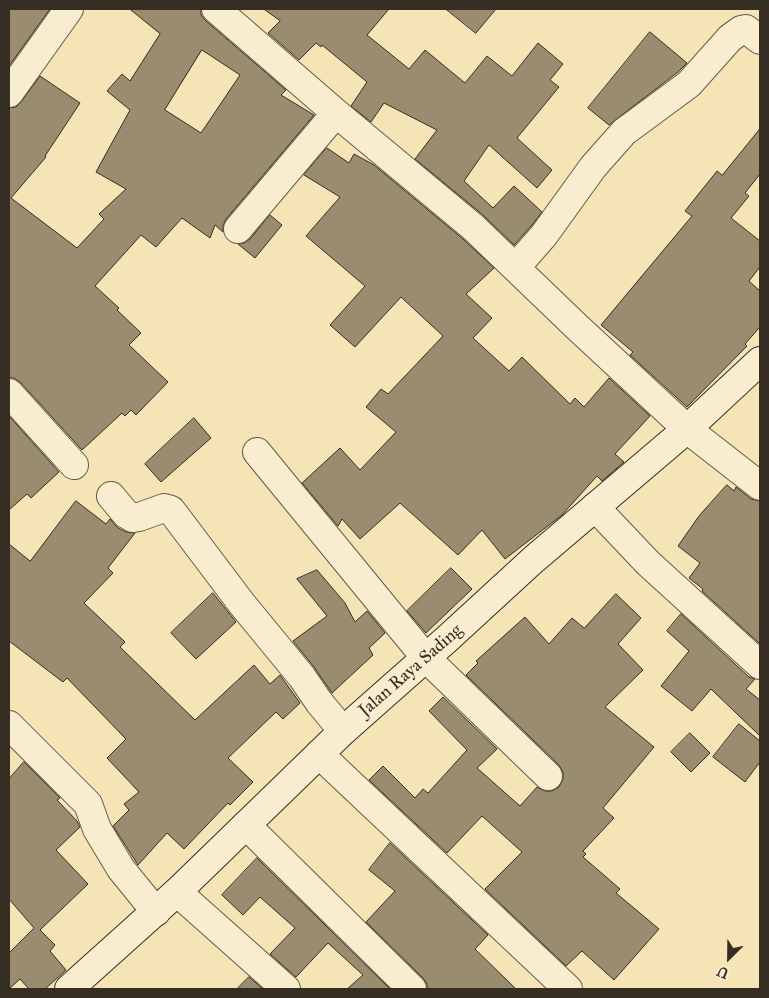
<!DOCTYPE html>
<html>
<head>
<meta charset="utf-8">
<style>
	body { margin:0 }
	#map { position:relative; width:769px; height:998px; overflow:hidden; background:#f5e4b5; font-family:"IM FELL Great Primer",serif }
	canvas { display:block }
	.frame { position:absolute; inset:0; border:10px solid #362d23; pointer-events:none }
	.north { position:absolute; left:704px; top:933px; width:50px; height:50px; -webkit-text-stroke:4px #f8edcf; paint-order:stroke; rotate:203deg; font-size:14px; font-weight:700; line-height:20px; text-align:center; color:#362d23 }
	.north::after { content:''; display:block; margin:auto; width:18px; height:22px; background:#362d23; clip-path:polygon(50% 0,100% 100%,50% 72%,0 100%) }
</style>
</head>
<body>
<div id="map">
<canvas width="769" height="998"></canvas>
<div class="frame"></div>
<div class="north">U</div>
</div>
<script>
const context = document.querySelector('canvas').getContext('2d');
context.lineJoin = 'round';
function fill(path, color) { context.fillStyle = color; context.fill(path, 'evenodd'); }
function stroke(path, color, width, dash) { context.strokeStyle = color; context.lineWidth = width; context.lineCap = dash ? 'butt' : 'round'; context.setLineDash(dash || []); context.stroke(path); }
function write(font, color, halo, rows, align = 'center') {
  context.font = font + ' "IM FELL Great Primer",serif'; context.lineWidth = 4; context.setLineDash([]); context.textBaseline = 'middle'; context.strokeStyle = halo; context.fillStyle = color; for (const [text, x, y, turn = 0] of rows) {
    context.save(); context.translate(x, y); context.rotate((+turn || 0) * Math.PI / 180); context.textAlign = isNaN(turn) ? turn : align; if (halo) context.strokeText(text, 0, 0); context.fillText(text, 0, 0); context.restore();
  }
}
const building = new Path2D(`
	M 9,9 L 50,9 L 9,66 Z
	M 130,9 L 201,9 L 201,15 L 206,21 L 286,90 L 281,95 L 314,115 L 226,219 L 223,226 L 223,232 L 215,225 L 210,238 L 182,218 L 156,247 L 141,235 L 95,286 L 119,308 L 117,310 L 141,333 L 129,345 L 168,382 L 136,415 L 131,410 L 125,416 L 122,413 L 82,450 L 21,383 L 14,378 L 9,378 L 9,108 L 16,107 L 21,102 L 40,76 L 80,103 L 45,156 L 46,157 L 11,198 L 77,248 L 104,219 L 99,214 L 126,189 L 96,172 L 130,110 L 107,91 L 122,74 L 130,81 L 160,34 ZM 202,50 L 240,75 L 201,133 L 165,110 Z
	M 264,9 L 389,9 L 367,35 L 409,69 L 425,50 L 465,83 L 487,56 L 512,76 L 538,43 L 563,64 L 550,80 L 559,87 L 517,138 L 552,170 L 537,188 L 489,145 L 464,181 L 493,208 L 514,186 L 542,212 L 532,225 L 514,245 L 483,215 L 415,159 L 437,130 L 384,103 L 371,122 L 351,106 L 367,82 L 322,45 L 321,47 L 316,43 L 299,60 L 268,33 L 280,21 Z
	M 446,9 L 496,9 L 476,33 Z
	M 650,32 L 687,63 L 678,72 L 609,125 L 588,108 Z
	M 760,129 L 760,174 L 745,193 L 749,196 L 731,218 L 760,241 L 760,267 L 749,281 L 760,291 L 760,327 L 745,344 L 747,346 L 687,407 L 630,355 L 633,352 L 601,325 L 692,216 L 685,211 L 717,171 L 722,175 Z
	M 327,148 L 349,163 L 354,154 L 374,165 L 463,239 L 494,268 L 466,294 L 492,318 L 473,338 L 509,371 L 522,357 L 570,404 L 575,398 L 584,407 L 609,378 L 650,416 L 615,454 L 624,462 L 602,481 L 597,476 L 562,515 L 505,559 L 482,530 L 458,555 L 400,503 L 360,539 L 342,519 L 338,526 L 302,483 L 340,448 L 360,470 L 396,432 L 366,407 L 381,389 L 388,394 L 443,336 L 401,297 L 355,347 L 330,325 L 365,286 L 306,236 L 340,197 L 304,175 Z
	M 270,215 L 282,225 L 255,258 L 238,244 L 244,243 L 250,239 Z
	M 9,416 L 59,472 L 31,498 L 27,494 L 9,510 Z
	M 194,418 L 211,438 L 161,482 L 145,464 Z
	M 727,485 L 734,491 L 736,487 L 751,499 L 760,501 L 760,644 L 702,591 L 703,589 L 689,578 L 700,563 L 678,546 L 699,516 Z
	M 76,501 L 106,524 L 110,519 L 118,528 L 126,532 L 135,533 L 108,568 L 113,573 L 84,603 L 125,642 L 120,647 L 195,720 L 254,665 L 270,684 L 280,675 L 300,703 L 283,719 L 276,712 L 228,758 L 253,782 L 230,805 L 228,803 L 184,849 L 167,833 L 138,865 L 113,826 L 129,810 L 124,804 L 139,792 L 107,758 L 126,739 L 67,678 L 63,682 L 9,641 L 9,544 L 30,561 Z
	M 451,568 L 472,589 L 426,633 L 407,611 Z
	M 317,570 L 345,603 L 355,622 L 367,611 L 385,633 L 369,648 L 373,655 L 332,693 L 314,667 L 293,641 L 327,616 L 297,579 Z
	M 213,593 L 236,622 L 196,659 L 171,633 Z
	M 616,594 L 641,618 L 618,644 L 643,670 L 605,707 L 654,747 L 603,808 L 614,818 L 583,851 L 586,854 L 583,857 L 620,889 L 616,893 L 659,929 L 614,980 L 582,951 L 566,966 L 485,889 L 522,852 L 482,816 L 447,853 L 369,780 L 383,766 L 415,798 L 423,789 L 428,793 L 467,750 L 429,711 L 443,697 L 497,749 L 477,768 L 520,806 L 537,787 L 545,791 L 552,791 L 559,787 L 563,779 L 563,772 L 559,765 L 466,675 L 478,663 L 476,661 L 525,617 L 549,644 L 572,618 L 584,628 Z
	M 681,614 L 749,677 L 755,679 L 746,689 L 760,700 L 760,736 L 711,689 L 692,711 L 661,686 L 689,651 L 667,631 Z
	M 739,724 L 760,741 L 760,762 L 745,782 L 713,757 Z
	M 690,733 L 710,753 L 691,772 L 671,752 Z
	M 24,762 L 60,798 L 57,800 L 77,821 L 80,827 L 56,850 L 88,884 L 40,930 L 55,945 L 50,951 L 66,970 L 45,989 L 29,989 L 20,979 L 9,989 L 9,953 L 34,928 L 9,899 L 9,779 Z
	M 390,843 L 488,935 L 475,949 L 516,989 L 427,989 L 427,984 L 423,978 L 366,922 L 395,891 L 369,870 Z
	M 257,858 L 390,989 L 347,989 L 363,975 L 328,943 L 296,977 L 270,954 L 295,928 L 260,897 L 243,915 L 222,895 Z
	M 249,977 L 263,989 L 237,989 Z`);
fill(building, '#998c6f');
stroke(building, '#362d23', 1);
const street = new Path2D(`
	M 216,9 L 336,113 L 473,227 L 576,326 L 687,429 L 760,486
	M 9,93 L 69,9
	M 238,229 L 336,113
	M 516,267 L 544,235 L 593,167 L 624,132 L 689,84 L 730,38 L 741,30 L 746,29 L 760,40
	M 9,393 L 74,465
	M 257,452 L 425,657 L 548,776
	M 111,496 L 126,514 L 133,518 L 139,517 L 164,508 L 171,510 L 242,604 L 302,677 L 319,702 L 343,731
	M 595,507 L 648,563 L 760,665
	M 9,725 L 88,804 L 97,829 L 121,869 L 156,912
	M 319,754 L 568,989
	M 246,825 L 412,989
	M 177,892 L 286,989`);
const secondary = new Path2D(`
	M 69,989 L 177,892 L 343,731 L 447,639 L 533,560 L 687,429 L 760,361`);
stroke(street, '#665b48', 30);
stroke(secondary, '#362d23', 30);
stroke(street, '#f8edcf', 28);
stroke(secondary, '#f8edcf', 28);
write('18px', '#362d23', '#f8edcf', [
	["Jalan Raya Sading",411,671,-41]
]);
</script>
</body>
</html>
